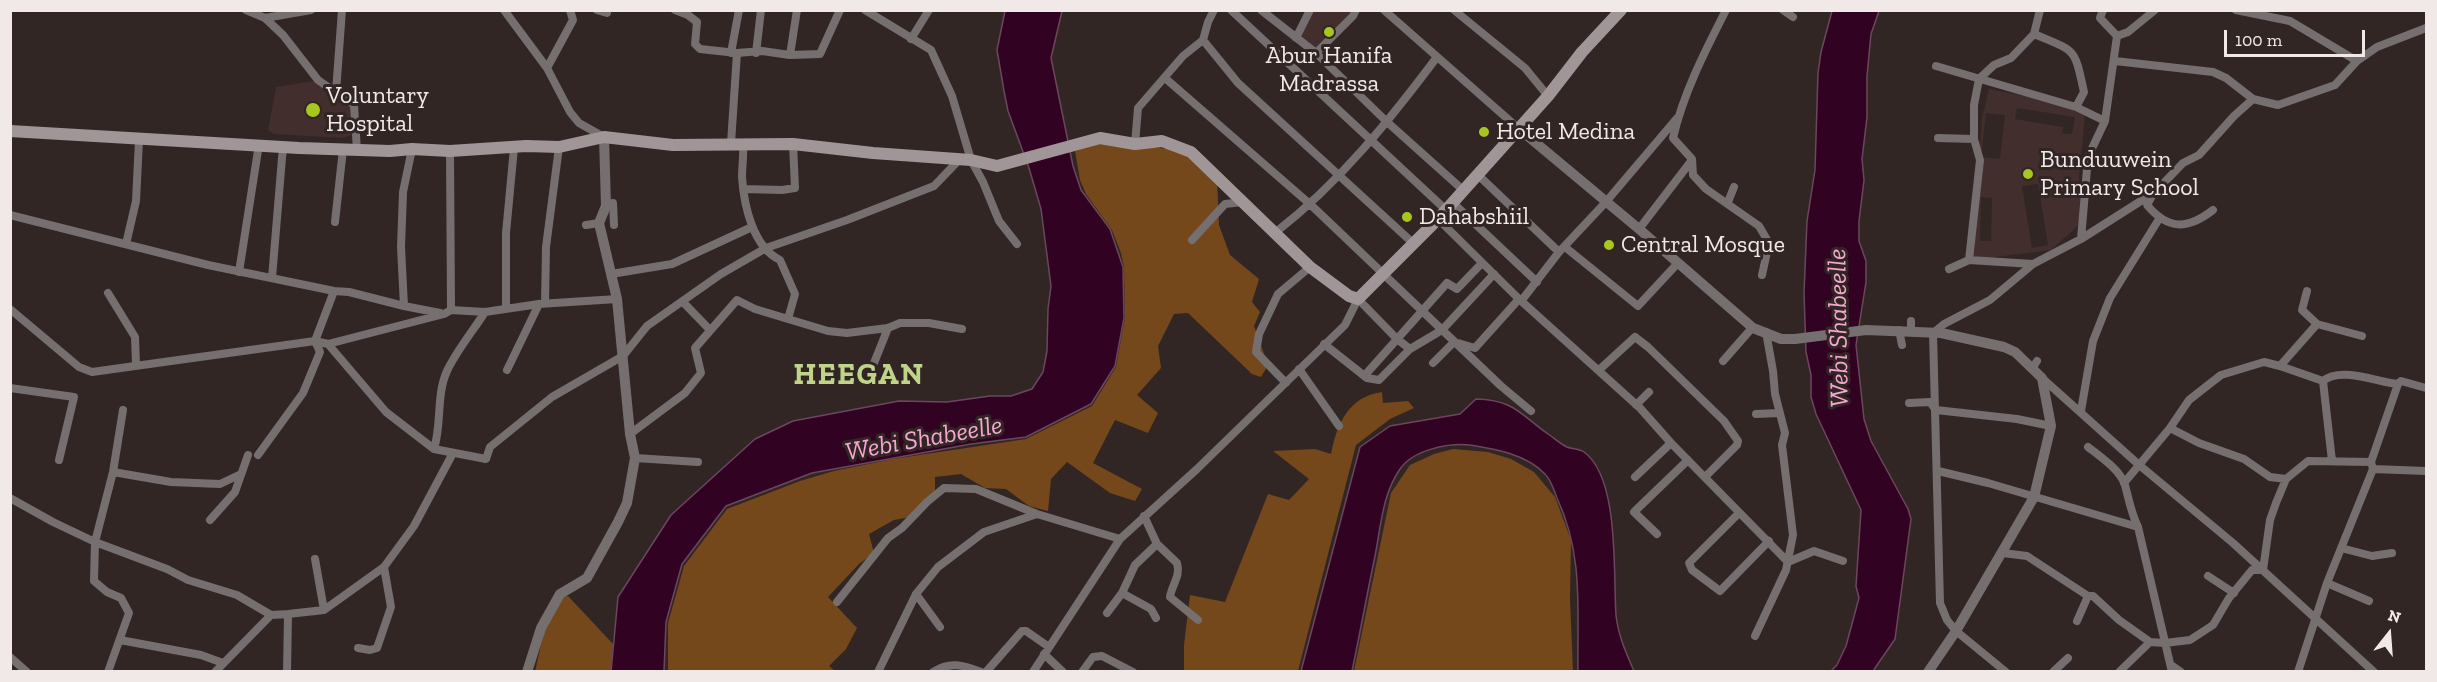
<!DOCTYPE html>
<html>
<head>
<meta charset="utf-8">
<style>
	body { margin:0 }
	#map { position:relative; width:2437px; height:682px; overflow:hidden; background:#322625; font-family:"Zilla Slab",serif }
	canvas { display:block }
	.frame { position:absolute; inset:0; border:12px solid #f1e9e8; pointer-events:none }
	.north { position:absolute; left:2359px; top:604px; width:60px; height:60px; -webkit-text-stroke:4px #322625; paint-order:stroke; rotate:17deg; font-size:16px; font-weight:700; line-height:24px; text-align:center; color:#f1e9e8 }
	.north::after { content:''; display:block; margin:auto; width:21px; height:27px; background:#f1e9e8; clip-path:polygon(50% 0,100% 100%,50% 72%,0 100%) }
	.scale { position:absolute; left:2224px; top:30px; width:141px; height:27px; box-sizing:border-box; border:3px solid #f1e9e8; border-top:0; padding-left:8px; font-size:18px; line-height:21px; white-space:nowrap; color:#f1e9e8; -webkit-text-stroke:4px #322625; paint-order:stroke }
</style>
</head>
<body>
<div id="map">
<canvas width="2437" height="682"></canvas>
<div class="frame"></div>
<div class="north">N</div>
<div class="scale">100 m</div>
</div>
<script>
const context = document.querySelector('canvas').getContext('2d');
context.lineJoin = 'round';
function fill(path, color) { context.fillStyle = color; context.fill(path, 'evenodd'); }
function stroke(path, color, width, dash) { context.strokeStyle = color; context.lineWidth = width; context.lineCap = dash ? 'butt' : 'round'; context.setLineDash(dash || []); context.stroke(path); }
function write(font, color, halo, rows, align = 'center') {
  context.font = font + ' "Zilla Slab",serif'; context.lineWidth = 6; context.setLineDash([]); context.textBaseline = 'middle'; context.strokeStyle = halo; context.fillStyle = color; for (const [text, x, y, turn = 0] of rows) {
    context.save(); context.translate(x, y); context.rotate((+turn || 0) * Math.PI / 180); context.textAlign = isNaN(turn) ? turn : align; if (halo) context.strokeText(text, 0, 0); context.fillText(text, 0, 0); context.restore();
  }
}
fill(new Path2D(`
	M 1313,11 L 1350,11 L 1351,17 L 1318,50 L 1299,34 Z
	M 314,81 L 357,113 L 354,134 L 343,138 L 274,134 L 268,130 L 276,87 Z
	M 1989,89 L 2070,105 L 2085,115 L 2079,177 L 2081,223 L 2051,250 L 1972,260 L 1982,118 ZM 2017,108 L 2075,117 L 2072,134 L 2062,133 L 2063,127 L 2015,119 ZM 1986,113 L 2005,115 L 2000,159 L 1981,157 ZM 2038,184 L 2048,245 L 2032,248 L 2022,186 ZM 1981,197 L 1992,198 L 1991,241 L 1980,241 Z`), '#412e2d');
fill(new Path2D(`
	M 1101,142 L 1189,151 L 1217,178 L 1219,225 L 1230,255 L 1259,279 L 1252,302 L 1260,312 L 1254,326 L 1268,365 L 1261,377 L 1252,374 L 1188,313 L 1174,314 L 1158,346 L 1161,368 L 1137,395 L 1158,413 L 1148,433 L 1115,420 L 1093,463 L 1142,489 L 1135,501 L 1110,493 L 1067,462 L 1051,479 L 1048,511 L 1029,506 L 1006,489 L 985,488 L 961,474 L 935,477 L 935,492 L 910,517 L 894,520 L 869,534 L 874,553 L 859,564 L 828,597 L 857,628 L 846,649 L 829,666 L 835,671 L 668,672 L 668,623 L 684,566 L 727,509 L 800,481 L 834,471 L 893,459 L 1026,439 L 1092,406 L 1116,367 L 1125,318 L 1124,267 L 1121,253 L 1112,230 L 1086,194 L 1080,180 L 1075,151 Z
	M 1382,392 L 1383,403 L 1408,401 L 1414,408 L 1390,419 L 1356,445 L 1298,671 L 1184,672 L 1184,645 L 1190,595 L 1225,602 L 1268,494 L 1289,500 L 1309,479 L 1273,451 L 1315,449 L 1331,454 C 1337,424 1348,397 1382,392 Z
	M 1453,449 L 1488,452 L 1511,459 L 1534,472 L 1555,497 L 1571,540 L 1570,599 L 1573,671 L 1354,671 L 1391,493 L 1410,465 L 1434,454 Z
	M 568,596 L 613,644 L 611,671 L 535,672 L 545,626 L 560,597 Z`), '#74481a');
const water = new Path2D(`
	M 1005,11 L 1062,11 L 1051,58 L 1073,166 L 1081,190 L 1110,229 L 1123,267 L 1124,318 L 1115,366 L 1091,404 L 1026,437 L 971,444 L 812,473 L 726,506 L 682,564 L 666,622 L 664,671 L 611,672 L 618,597 L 671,515 L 755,439 L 793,421 L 899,401 L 947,402 L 990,396 L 1011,396 L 1032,389 L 1043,372 L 1047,351 L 1048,309 L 1051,286 L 1041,209 L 1029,168 L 1008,111 L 1004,91 L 997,50 Z
	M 1832,11 L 1879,11 L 1871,34 L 1867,76 L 1867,117 L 1862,159 L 1864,180 L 1859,221 L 1859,241 L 1866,261 L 1866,282 L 1856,345 L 1864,419 L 1871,441 L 1908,509 L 1911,519 L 1895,639 L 1873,671 L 1831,671 L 1837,665 L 1846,646 L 1859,598 L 1856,586 L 1861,510 L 1816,414 L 1811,397 L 1811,375 L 1806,352 L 1804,293 L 1807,221 L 1815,170 L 1818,73 L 1821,52 Z
	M 1476,399 C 1514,400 1520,414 1548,434 C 1554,438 1560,444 1567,447 C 1572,449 1580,449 1584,452 C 1620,478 1613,575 1616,615 C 1618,635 1626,653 1634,671 L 1578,671 C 1577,609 1584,556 1557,498 C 1554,490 1551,480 1545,474 C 1526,454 1495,449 1470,445 C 1447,443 1413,450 1400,469 C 1382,495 1381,526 1375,556 C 1367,594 1360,633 1352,671 L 1301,671 L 1360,447 L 1390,426 L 1460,414 Z`);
fill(water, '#320222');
stroke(water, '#6b475d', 1.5);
stroke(new Path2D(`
	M 246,10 L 265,18 L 283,35 L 318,80 L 354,105 L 357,150
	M 504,10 L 547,68 L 570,112 L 579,123 L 604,137
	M 597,10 L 607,13
	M 675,10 L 688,15 L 697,22 L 695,44 L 700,49 L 737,53 L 762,51 L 790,55 L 820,54 L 840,10
	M 865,10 L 931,50 L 952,96 L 971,160 L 983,182 L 999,221 L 1017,244
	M 1231,10 L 1445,209
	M 1261,10 L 1316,53 L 1386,121 L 1463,190
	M 1384,10 L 1518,128
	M 1454,10 L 1525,68 L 1548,96
	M 1726,10 C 1705,51 1683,94 1673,138 L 1692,159 L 1693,175 L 1706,189 L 1759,226 L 1769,243 L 1762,275
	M 1783,10 L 1793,17
	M 2236,10 L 2290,21 L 2357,61
	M 265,18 L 311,10
	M 2034,34 C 2077,52 2074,47 2084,92 L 2076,107
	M 2117,36 L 2128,32 L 2155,10
	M 1296,38 L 1310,10
	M 911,39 L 929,10
	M 1203,40 L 1238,83 L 1414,244
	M 731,53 L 739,10
	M 756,53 L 761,10
	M 1316,53 L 1353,16 L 1356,10
	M 790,55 L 797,10
	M 2115,61 L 2213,72 L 2226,78 L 2253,99 L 2278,105 L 2335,85 L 2357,61 L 2377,47 L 2426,28
	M 1936,66 L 2076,107 L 2105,121
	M 547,68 L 573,20 L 570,10
	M 1165,78 L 1311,205 L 1501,386 L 1531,411
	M 336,92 L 342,10
	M 1938,138 L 1974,139
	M 731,143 L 737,53
	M 1135,144 L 1138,108 L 1183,56 L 1203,40 L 1208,22 L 1214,10
	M 450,151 L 451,310
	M 1477,174 L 1559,252
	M 744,189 L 782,190 L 795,188 L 793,144
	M 2153,194 L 2147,205 C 2168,230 2187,230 2213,210
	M 1452,202 L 1537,282
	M 1728,202 L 1734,187
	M 613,203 L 614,225
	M 10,215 L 208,265 L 334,291 L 349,292 L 404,306 L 440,313
	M 1438,219 L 1519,299 L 1640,408 L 1671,443 L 1788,562
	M 335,222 L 343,149
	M 586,225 L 599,223
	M 1639,229 L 1692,160
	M 1276,232 C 1339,183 1389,121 1437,57
	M 2081,239 L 2088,157 L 2105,121 L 2117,36 L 2100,18 L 2103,10
	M 1192,240 L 1225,204 L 1243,202
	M 126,244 L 136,201 L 139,140
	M 1565,247 L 1638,306 L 1677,264
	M 1969,260 L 1980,160 L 1974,139 L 1974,105 L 1979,79 L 1994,65 L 2011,58 L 2034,34 L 2040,10
	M 1969,260 L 2033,264
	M 1949,269 L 1969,260
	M 239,272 L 259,144
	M 611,274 L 672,264 L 752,227
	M 272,278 L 283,146
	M 2307,291 L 2302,310 L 2317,324 L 2362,336
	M 108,293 L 135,337 L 136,365
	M 1522,300 L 1559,252 L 1605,203 L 1678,117
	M 683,302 L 710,330
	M 545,303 L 546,247 L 559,147
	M 404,306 L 401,247 L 403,192 L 412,149
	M 10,309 L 79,367 L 92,372 L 315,341 L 328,344 L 444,314 L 451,310 L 485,312 L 539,304 L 617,299
	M 506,309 L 506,233 L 514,148
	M 788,319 L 828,331 L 847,333 L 888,328 L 900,323 L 929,323 L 962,329
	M 1899,330 L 1902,345
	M 1911,331 L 1911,321
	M 1458,343 L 1475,348 L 1519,299
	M 328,344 L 386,412 L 434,449 L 486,459 L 490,447 L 552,397 L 623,356 L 647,326 L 721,274 L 766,248 L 847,220 L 934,186 L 959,160
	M 1324,344 L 1367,378 L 1379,380 L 1410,349 L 1442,330 L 1494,274
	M 1723,361 L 1752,328
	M 1433,363 L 1454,342
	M 2280,366 L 2317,324
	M 872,368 L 888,328
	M 1299,369 L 1339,426
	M 2032,369 L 2037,361
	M 507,370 L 539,304
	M 1599,370 L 1635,337 L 1648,347 L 1724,421 L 1738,441 L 1737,445 L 1705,477
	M 1366,374 L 1447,283 L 1457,289 L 1482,263
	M 2042,378 L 2138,464 L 2233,543 L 2374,672
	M 2323,381 L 2332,461
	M 2323,381 C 2341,366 2376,382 2398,384
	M 1286,383 L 1256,352 L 1259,334 L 1278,294 L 1310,267
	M 10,388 L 74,397 L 59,460
	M 1909,403 L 1930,402 L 1936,410 L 2017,419 L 2051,426
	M 1636,405 L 1649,392
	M 2081,411 L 2093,341 L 2110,298 L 2159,219
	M 1756,414 L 1779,413
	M 2170,428 L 2199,443 L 2244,459 L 2270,477 L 2286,479
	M 630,434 L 685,393 L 701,373 L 695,348 L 737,300 L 755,309 L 788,319 L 795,294 L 780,260 C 753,247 744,206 742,177 C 742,166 744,155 743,144
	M 2088,447 C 2101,457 2120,470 2125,485 C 2129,500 2131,513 2138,527 L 2172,672
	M 434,449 C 442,423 436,395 447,371 C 457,350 473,331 485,312
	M 258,455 L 303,393 L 320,352 L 315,341 L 334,291
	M 635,458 L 698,462
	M 2373,469 L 2426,471
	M 1938,471 L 1988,483 L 2138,527
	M 113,472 L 171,482 L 220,484 L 241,474
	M 1635,477 L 1671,443
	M 2124,483 L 2170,428 L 2189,400 L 2221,375 L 2264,362 L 2280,366 L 2323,381
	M 10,498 L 53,522 L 95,542 L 167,569 L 188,580 L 237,595 L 271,615 L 288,614 L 324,610 L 384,567 L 414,526 L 453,453
	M 1739,513 L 1689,563 L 1692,570 L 1720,591 L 1769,541
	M 1144,516 L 1157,544 L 1177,563 C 1181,576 1172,584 1170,597 L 1198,620
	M 210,520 L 235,492 L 248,455
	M 1657,534 L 1634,512 L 1688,460
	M 2341,548 L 2372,556 L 2392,553
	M 2003,553 L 2027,556 L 2088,596 L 2093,596 L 2119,620 L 2150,642 L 2165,643 L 2190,640 L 2213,625 L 2229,598 L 2252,570 L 2263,570
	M 315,559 L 324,610
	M 1788,562 L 1814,551 L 1843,561
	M 2263,570 L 2270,520 L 2276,503 L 2286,479 L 2308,461 L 2371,462
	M 2208,576 L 2234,593
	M 2327,583 L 2369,601
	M 1122,593 L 1151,609 L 1156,618
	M 916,594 L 940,627
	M 837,602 L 888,538 L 902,528 L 927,502 L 944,488 L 976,489 L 1037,514 L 1120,539
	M 1107,613 L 1122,593 L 1135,565 L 1157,544
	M 2077,621 L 2088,596
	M 1755,636 L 1786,570 L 1793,535 L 1782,445 L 1785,433 L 1775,394 L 1773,371 L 1766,332
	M 120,640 L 201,655 L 223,663
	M 358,648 L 370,650 L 377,648 L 391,607 L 384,567
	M 1044,654 L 1063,672
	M 10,657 L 27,672
	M 2171,665 L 2181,672
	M 108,672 L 129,613 L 121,598 L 107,592 L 94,581 L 95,542 L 113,472 L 123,410
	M 215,672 L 271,615
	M 287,672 L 288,614
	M 878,672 L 916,594 L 938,567 L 984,532 L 1037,514
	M 933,672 C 950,661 963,665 981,672
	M 986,672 L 1022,631 L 1026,631 L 1049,647
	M 1033,672 L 1120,539 L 1197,469 L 1345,325 L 1358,299 L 1397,339 L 1410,349
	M 1082,672 L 1093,657 L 1102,656 L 1133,672
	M 2006,672 L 1956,631 L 1947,620 L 1940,603 L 1933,333 L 1944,324 L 1990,300 L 2033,264 L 2081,239 L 2155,192 L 2183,163 L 2199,155 L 2234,116 L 2253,99
	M 2053,672 L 2068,658
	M 2119,672 L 2150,642
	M 2298,672 L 2327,583 L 2373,469 L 2371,462 L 2398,384 L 2401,381 L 2426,388`), '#756f70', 8);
stroke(new Path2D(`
	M 1518,128 L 1639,229 L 1753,328 L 1781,339 L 1795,339 L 1866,330 L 1941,333 L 2004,347 L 2015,352 L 2042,378 L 2051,426 L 2034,497 L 1956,631 L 1928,672
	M 527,672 L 541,628 L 560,594 L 587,578 L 618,522 L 627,503 L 635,458 L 630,434 L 617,299 L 599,223 L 606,206 L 604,137`), '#756f70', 10);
stroke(new Path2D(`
	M 10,131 L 299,148 L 390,151 L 412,149 L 450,151 L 526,146 L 559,147 L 604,137 L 673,145 L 793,144 L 873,153 L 971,160 L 997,166 L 1100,138 L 1135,144 L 1162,141 L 1191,152 L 1310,267 L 1349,296 L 1358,299 L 1438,219 L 1548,96 L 1582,52 L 1621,10`), '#a09698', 12);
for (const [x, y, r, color] of [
	[1329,32,6,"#a7c71e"],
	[313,110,8,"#a7c71e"],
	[1484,132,6,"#a7c71e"],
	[2028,174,6,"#a7c71e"],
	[1407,217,6,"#a7c71e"],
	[1609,245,6,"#a7c71e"]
]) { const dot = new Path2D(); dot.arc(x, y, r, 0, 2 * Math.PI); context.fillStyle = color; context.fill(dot); stroke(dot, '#322625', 2); }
write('24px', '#f1e9e8', '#322625', [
	["Abur Hanifa",1329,56,"center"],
	["Madrassa",1329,84,"center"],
	["Voluntary",326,96],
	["Hospital",326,124],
	["Hotel Medina",1496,132],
	["Bunduuwein",2040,160],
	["Primary School",2040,188],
	["Dahabshiil",1419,217],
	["Central Mosque",1621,245]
], 'left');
write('italic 26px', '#f6a6d2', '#322625', [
	["Webi Shabeelle",1839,328,-91],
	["Webi Shabeelle",924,439,-10]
]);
context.letterSpacing = '1.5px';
write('bold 30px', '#bfd389', '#322625', [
	["HEEGAN",859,375]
]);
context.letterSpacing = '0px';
</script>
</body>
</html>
